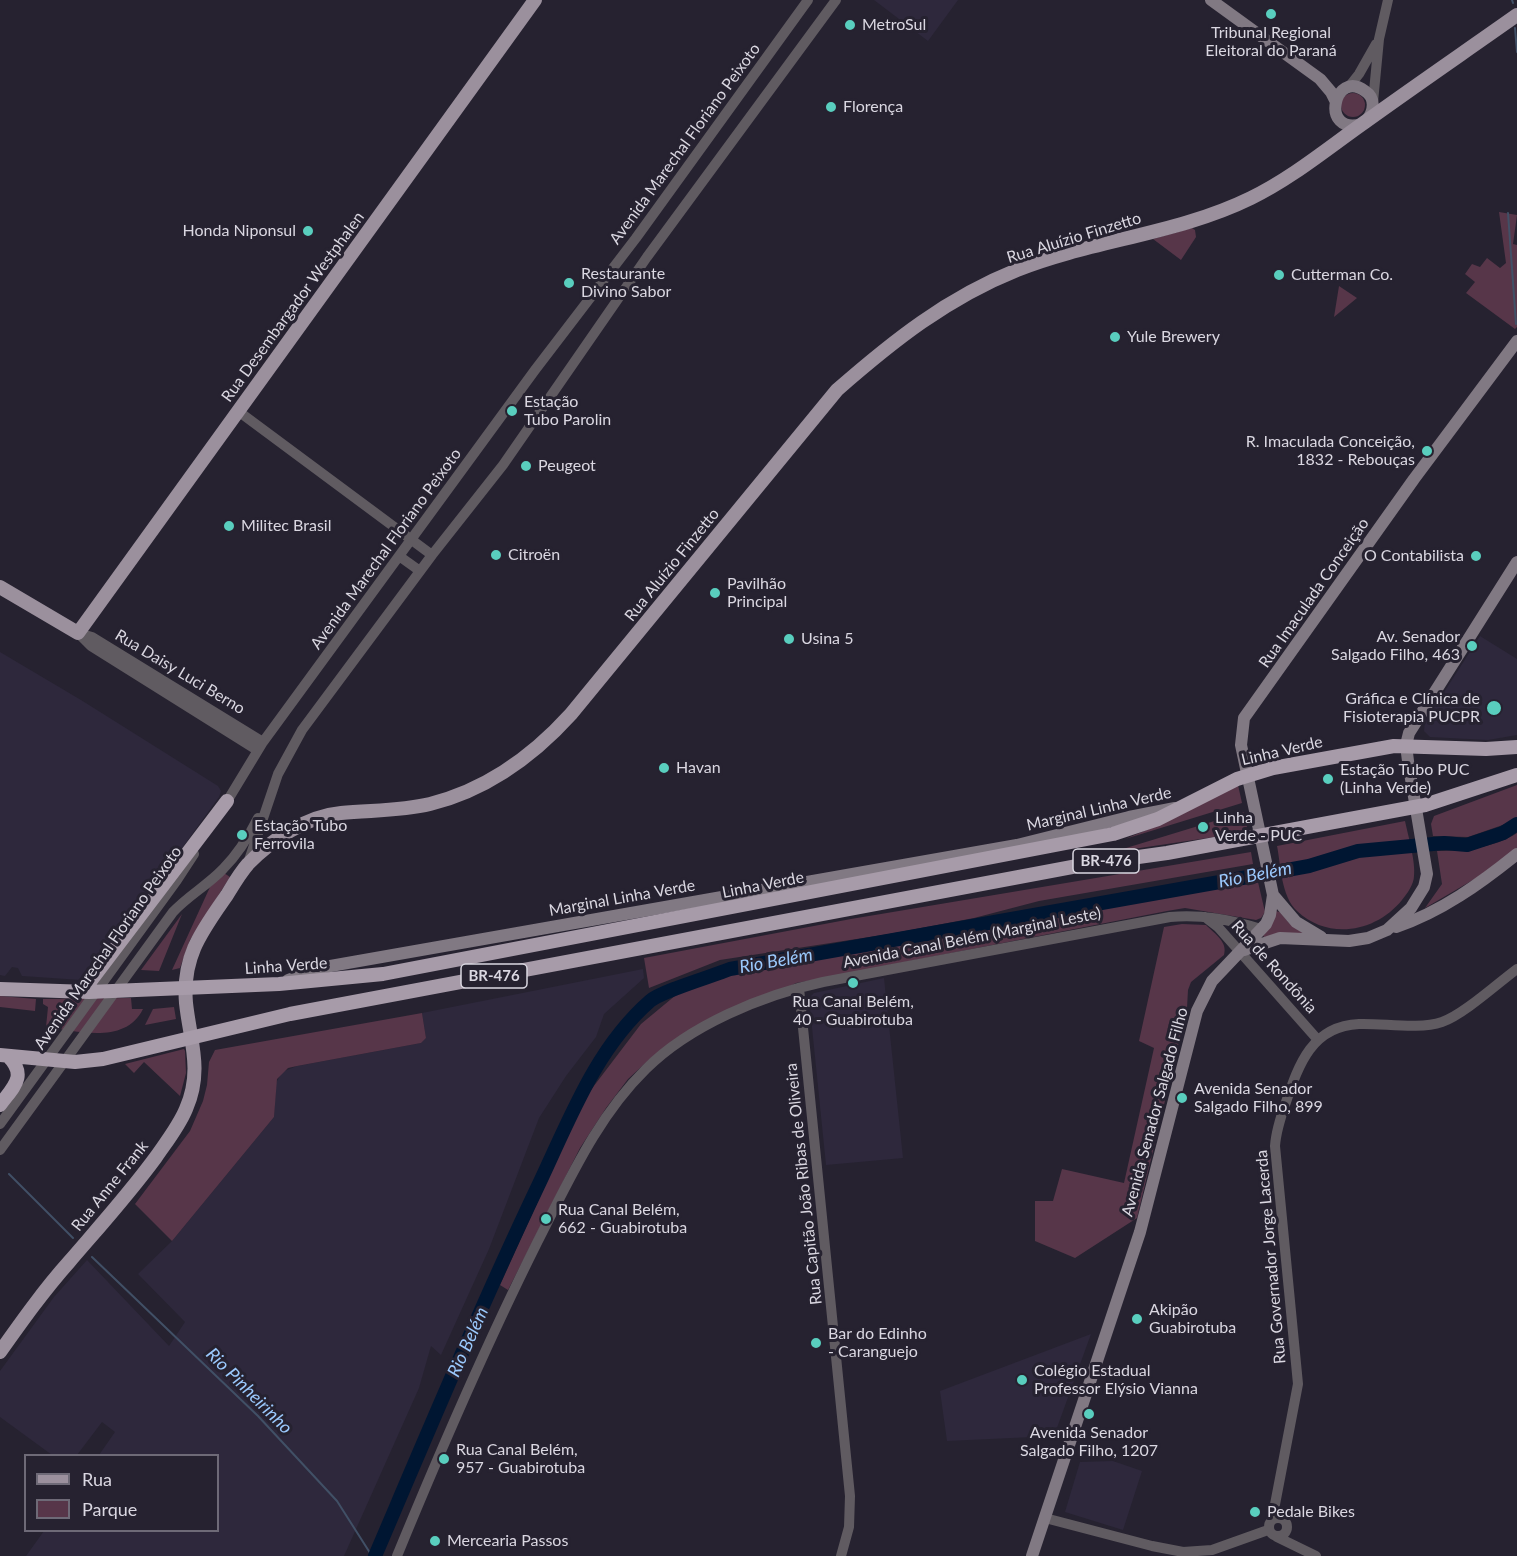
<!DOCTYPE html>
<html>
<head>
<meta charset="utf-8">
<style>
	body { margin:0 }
	#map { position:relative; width:1517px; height:1556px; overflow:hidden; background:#262230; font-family:Lato,sans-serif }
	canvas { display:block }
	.legend { position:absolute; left:24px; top:1454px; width:195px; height:78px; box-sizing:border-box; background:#262230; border:2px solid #6e6a77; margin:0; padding:8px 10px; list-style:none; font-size:18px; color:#dad7e1 }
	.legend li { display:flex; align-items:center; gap:12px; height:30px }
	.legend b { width:30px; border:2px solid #6e6a77 }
</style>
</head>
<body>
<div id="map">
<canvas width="1517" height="1556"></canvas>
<ul class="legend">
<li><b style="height:8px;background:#9b909d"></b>Rua</li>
<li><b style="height:16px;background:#573649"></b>Parque</li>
</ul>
</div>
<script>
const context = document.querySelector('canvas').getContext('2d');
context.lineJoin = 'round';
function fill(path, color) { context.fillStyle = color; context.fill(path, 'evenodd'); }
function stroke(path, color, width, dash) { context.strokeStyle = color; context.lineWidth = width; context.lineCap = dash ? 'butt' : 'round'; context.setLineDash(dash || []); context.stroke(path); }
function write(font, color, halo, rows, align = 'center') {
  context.font = font + ' Lato,sans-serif'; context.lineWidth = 6; context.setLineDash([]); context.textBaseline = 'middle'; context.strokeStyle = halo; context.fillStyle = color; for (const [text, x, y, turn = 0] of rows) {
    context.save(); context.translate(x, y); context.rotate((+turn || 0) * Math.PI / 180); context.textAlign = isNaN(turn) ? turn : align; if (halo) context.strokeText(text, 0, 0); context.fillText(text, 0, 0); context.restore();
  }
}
fill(new Path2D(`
	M 874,0 L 958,0 L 928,41 Z
	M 1480,636 L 1517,659 L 1517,735 L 1488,740 L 1430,737 L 1424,731 L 1425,722 Z
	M 0,652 L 81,700 L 218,786 L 221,791 L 219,797 L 90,975 L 81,980 L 22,976 L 18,968 L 12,967 L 5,976 L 0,975 Z
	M 643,969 L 644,978 L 604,1014 L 596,1037 L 566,1076 L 539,1118 L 489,1249 L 441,1355 L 431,1346 L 419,1388 L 344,1556 L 26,1556 L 44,1531 L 218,1530 L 218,1456 L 99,1455 L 115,1432 L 102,1422 L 77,1455 L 52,1455 L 0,1417 L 0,1371 L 54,1297 L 87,1260 L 169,1346 L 185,1322 L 138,1274 L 172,1241 L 274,1117 L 276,1083 L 282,1072 L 297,1066 L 421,1043 L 426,1038 L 422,1013 Z
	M 884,978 L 903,1158 L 826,1165 L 809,998 L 814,993 Z
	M 1091,1334 L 1054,1436 L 947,1441 L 940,1391 Z
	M 1113,1461 L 1142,1471 L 1123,1530 L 1065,1512 L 1080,1462 Z`), '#2e283c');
fill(new Path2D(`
	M1341 105a12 12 0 1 1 24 0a12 12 0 1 1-24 0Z
	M 1499,212 L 1517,215 L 1513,244 L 1517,245 L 1517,327 L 1515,329 L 1466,293 L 1475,282 L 1465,274 L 1472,264 L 1480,267 L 1487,258 L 1500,268 L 1506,263 Z
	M 1192,228 L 1195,230 L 1196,237 L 1181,260 L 1153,239 Z
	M 1339,286 L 1357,298 L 1334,317 Z
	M 1238,785 L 1242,803 L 1125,839 L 1168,821 Z
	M 1517,785 L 1517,820 L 1468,837 L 1433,836 L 1431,824 L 1434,816 Z
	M 1244,812 L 1248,832 L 1113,852 Z
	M 1405,821 C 1408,835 1416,863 1414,876 C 1414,884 1407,894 1402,900 C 1376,932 1329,941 1297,911 C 1281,896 1281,866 1277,846 Z
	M 1517,833 L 1517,848 L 1478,877 L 1425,908 L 1442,884 L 1437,851 C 1464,851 1494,848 1517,833 Z
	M 1251,852 L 1253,864 L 1039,901 L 974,918 L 889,934 L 720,960 L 649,988 L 644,958 L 851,919 Z
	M 224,873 L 230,877 L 190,940 L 180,968 L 172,970 L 210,887 Z
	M 1258,882 L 1265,912 L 1261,918 L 1256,920 L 1185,908 L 1167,911 L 813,980 L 796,983 L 651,1058 L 628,1079 L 606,1108 L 580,1148 L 508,1290 L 500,1285 L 584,1099 L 641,1024 L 676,995 L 731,973 L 1165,895 Z
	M 1275,911 L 1280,912 L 1289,923 L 1303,933 L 1264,937 L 1263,935 Z
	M 182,914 L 159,971 L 141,970 Z
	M 1182,924 L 1206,925 C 1215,934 1228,942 1224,955 L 1191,982 L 1188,990 L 1187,1008 L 1137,1218 L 1075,1258 L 1035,1241 L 1035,1201 L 1053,1201 L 1062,1169 L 1124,1183 L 1154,1048 L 1139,1041 L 1164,927 Z
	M 0,996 L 36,999 L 35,1011 L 0,1007 Z
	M 131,998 L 132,1009 L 143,1009 C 125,1045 78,1031 46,1027 L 48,1007 L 43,1004 L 43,999 Z
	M 174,1007 L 176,1019 L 145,1025 L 153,1009 Z
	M 422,1013 L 426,1038 L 421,1043 L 297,1066 L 288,1068 L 277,1079 L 274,1117 L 172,1241 L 135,1204 L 190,1131 L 203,1101 L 207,1085 L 209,1062 L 215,1050 Z
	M 184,1049 L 185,1051 L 186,1073 L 180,1096 L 144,1062 L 134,1073 L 125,1064 Z`), '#573649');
stroke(new Path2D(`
	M 1512,0 L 1513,3
	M 1515,28 L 1517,52
	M 1508,213 L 1516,324
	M 9,1174 L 73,1238
	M 92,1257 L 258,1416 L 337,1501 L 372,1556`), '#415066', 2);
stroke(new Path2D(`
	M 375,1556 C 428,1432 480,1308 538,1186 C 569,1121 595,1049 650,1001 C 661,991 713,976 730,969 L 1276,872 L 1309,866 L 1358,851 L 1444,843 L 1467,845 L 1503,833 L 1517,824`), '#001632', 14);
stroke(new Path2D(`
	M 1348,88 L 1359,74 L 1376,44
	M 1373,102 L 1379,39 L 1388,0
	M 238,411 L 432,555
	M 399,556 L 420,571
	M 78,633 L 92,637 L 263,742
	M 80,635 L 91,646 L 257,750
	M 223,808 L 263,742 L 535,370 L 636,238 L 808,0
	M 248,863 L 278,774 L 302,730 L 432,555 L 503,465 L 647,257 L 836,0
	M 1205,917 L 1218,927 L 1318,1040
	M 799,988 L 850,1496 L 849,1527 L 841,1556
	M 0,1124 L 177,880 L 194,854
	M 0,1150 L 173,912 C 189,895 208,885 223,869 C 238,854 249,836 258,818
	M1269 1527a9 9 0 1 1 18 0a9 9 0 1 1-18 0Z
	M 1045,1518 L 1152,1546 L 1183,1552 L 1212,1550 L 1268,1530
	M 1272,1520 L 1298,1384 L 1275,1146 C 1276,1131 1281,1116 1286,1102 C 1299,1064 1312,1026 1359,1024 C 1384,1023 1418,1030 1442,1022 C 1463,1015 1498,983 1517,969
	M 1277,1537 L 1316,1556
	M 397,1556 C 443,1444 491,1333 546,1225 C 574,1170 601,1113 646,1069 C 690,1025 763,995 823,982 L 1170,917 C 1202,914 1231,920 1261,929`), '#605b61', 10);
stroke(new Path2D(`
	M 1211,0 L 1320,79 L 1331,92 L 1335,100
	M 1362,124 C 1319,136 1334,68 1365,91 C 1376,98 1374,111 1367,120
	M 1273,895 L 1296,922 L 1321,937
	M 1396,927 C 1441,912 1481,883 1517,854
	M 1244,950 L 1280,938 L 1349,941 L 1368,938 L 1387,930 L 1411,908 L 1424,887 L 1427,874 L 1408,761 L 1406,745 L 1409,733 L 1517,562
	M 288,980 L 319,968 L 1017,845 L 1129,817 L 1175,808
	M 1032,1556 L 1140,1232 L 1197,1011 L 1212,981 L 1266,924 L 1270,915 L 1273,895 L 1241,745 L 1244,718 L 1414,479 L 1517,341`), '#817983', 12);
stroke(new Path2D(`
	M 0,587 L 78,633 L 535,0
	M 0,1352 C 22,1321 44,1290 69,1262 C 99,1227 129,1194 156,1157 C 167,1141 179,1126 186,1109 C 203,1070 190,1041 186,1003 C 182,956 202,931 227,895 C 233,885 240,873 248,864 C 271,840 307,816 341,813 C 371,810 401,811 430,804 C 486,790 533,756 571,714 L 837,390 C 893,341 947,298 1017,270 C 1093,240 1178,234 1251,198 C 1292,178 1328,148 1365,122 C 1415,86 1466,51 1517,15`), '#9b909d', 14);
stroke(new Path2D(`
	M 0,989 L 89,992 L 279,984 L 383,974 L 1113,834 L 1158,819 L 1237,779 L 1273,768 L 1394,746 L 1486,749 L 1517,747
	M 75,993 L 89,983 L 227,801
	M 0,1055 L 75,1062 L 103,1059 L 290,1014 L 1088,864 L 1167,853 L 1425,805 L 1517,775
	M 0,1105 C 13,1087 28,1076 8,1056`), '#a79ba9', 14);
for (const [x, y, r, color] of [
	[1271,14,6,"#59cebe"],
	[850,25,6,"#59cebe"],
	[831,107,6,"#59cebe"],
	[308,231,6,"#59cebe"],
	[1279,275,6,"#59cebe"],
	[569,283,6,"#59cebe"],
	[1115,337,6,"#59cebe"],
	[512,411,6,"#59cebe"],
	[1427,451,6,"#59cebe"],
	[526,466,6,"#59cebe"],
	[229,526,6,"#59cebe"],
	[496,555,6,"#59cebe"],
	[1476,556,6,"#59cebe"],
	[715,593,6,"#59cebe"],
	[789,639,6,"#59cebe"],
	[1472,646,6,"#59cebe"],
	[1494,708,8,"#59cebe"],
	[664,768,6,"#59cebe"],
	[1328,779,6,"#59cebe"],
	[1203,827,6,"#59cebe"],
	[242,835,6,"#59cebe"],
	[853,983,6,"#59cebe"],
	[1182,1098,6,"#59cebe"],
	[546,1219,6,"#59cebe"],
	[1137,1319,6,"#59cebe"],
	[816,1343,6,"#59cebe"],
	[1022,1380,6,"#59cebe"],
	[1089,1414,6,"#59cebe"],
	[444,1459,6,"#59cebe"],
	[1255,1512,6,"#59cebe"],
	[435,1541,6,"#59cebe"]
]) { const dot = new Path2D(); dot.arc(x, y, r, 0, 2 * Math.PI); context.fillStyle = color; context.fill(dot); stroke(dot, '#262230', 2); }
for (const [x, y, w] of [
	[1106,861,66],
	[494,976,66]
]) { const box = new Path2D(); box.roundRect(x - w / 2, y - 12, w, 24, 4.5); context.fillStyle = '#262230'; context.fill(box); stroke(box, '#dad7e1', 1.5); }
write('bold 15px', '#dad7e1', null, [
	["BR-476",1106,861],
	["BR-476",494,976]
]);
write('16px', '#dad7e1', '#262230', [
	["MetroSul",862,25],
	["Tribunal Regional",1271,33,"center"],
	["Eleitoral do Paraná",1271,51,"center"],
	["Florença",843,107],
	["Honda Niponsul",296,231,"right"],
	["Restaurante",581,274],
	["Divino Sabor",581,292],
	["Cutterman Co.",1291,275],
	["Yule Brewery",1127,337],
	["Estação",524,402],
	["Tubo Parolin",524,420],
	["R. Imaculada Conceição,",1415,442,"right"],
	["1832 - Rebouças",1415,460,"right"],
	["Peugeot",538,466],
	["Militec Brasil",241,526],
	["Citroën",508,555],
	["O Contabilista",1464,556,"right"],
	["Pavilhão",727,584],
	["Principal",727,602],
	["Av. Senador",1460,637,"right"],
	["Salgado Filho, 463",1460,655,"right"],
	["Usina 5",801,639],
	["Gráfica e Clínica de",1480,699,"right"],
	["Fisioterapia PUCPR",1480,717,"right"],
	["Havan",676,768],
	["Estação Tubo PUC",1340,770],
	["(Linha Verde)",1340,788],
	["Linha",1215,818],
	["Verde - PUC",1215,836],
	["Estação Tubo",254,826],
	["Ferrovila",254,844],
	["Rua Canal Belém,",853,1002,"center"],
	["40 - Guabirotuba",853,1020,"center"],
	["Avenida Senador",1194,1089],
	["Salgado Filho, 899",1194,1107],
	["Rua Canal Belém,",558,1210],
	["662 - Guabirotuba",558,1228],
	["Akipão",1149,1310],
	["Guabirotuba",1149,1328],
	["Bar do Edinho",828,1334],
	["- Caranguejo",828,1352],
	["Colégio Estadual",1034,1371],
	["Professor Elýsio Vianna",1034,1389],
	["Avenida Senador",1089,1433,"center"],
	["Salgado Filho, 1207",1089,1451,"center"],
	["Rua Canal Belém,",456,1450],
	["957 - Guabirotuba",456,1468],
	["Pedale Bikes",1267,1512],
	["Mercearia Passos",447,1541]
], 'left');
write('16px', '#dad7e1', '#262230', [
	["Avenida Marechal Floriano Peixoto",685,144,-54],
	["Rua Aluízio Finzetto",1074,238,-17],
	["Rua Desembargador Westphalen",293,307,-54],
	["Avenida Marechal Floriano Peixoto",386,549,-54],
	["Rua Aluízio Finzetto",672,565,-51],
	["Rua Imaculada Conceição",1314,593,-55],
	["Rua Daisy Luci Berno",180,672,31],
	["Linha Verde",1282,751,-13],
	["Marginal Linha Verde",1099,809,-13],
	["Linha Verde",763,885,-11],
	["Marginal Linha Verde",622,898,-10],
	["Avenida Canal Belém (Marginal Leste)",972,938,-11],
	["Avenida Marechal Floriano Peixoto",108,948,-55],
	["Linha Verde",286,966,-4],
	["Rua de Rondônia",1274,967,48],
	["Avenida Senador Salgado Filho",1155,1112,-75],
	["Rua Capitão João Ribas de Oliveira",804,1184,-96],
	["Rua Anne Frank",110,1186,-51],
	["Rua Governador Jorge Lacerda",1271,1257,-95]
]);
write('italic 18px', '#9bc9fd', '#262230', [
	["Rio Belém",1255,875,-11],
	["Rio Belém",776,961,-10],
	["Rio Belém",468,1342,-66],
	["Rio Pinheirinho",249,1391,45]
]);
</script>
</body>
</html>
